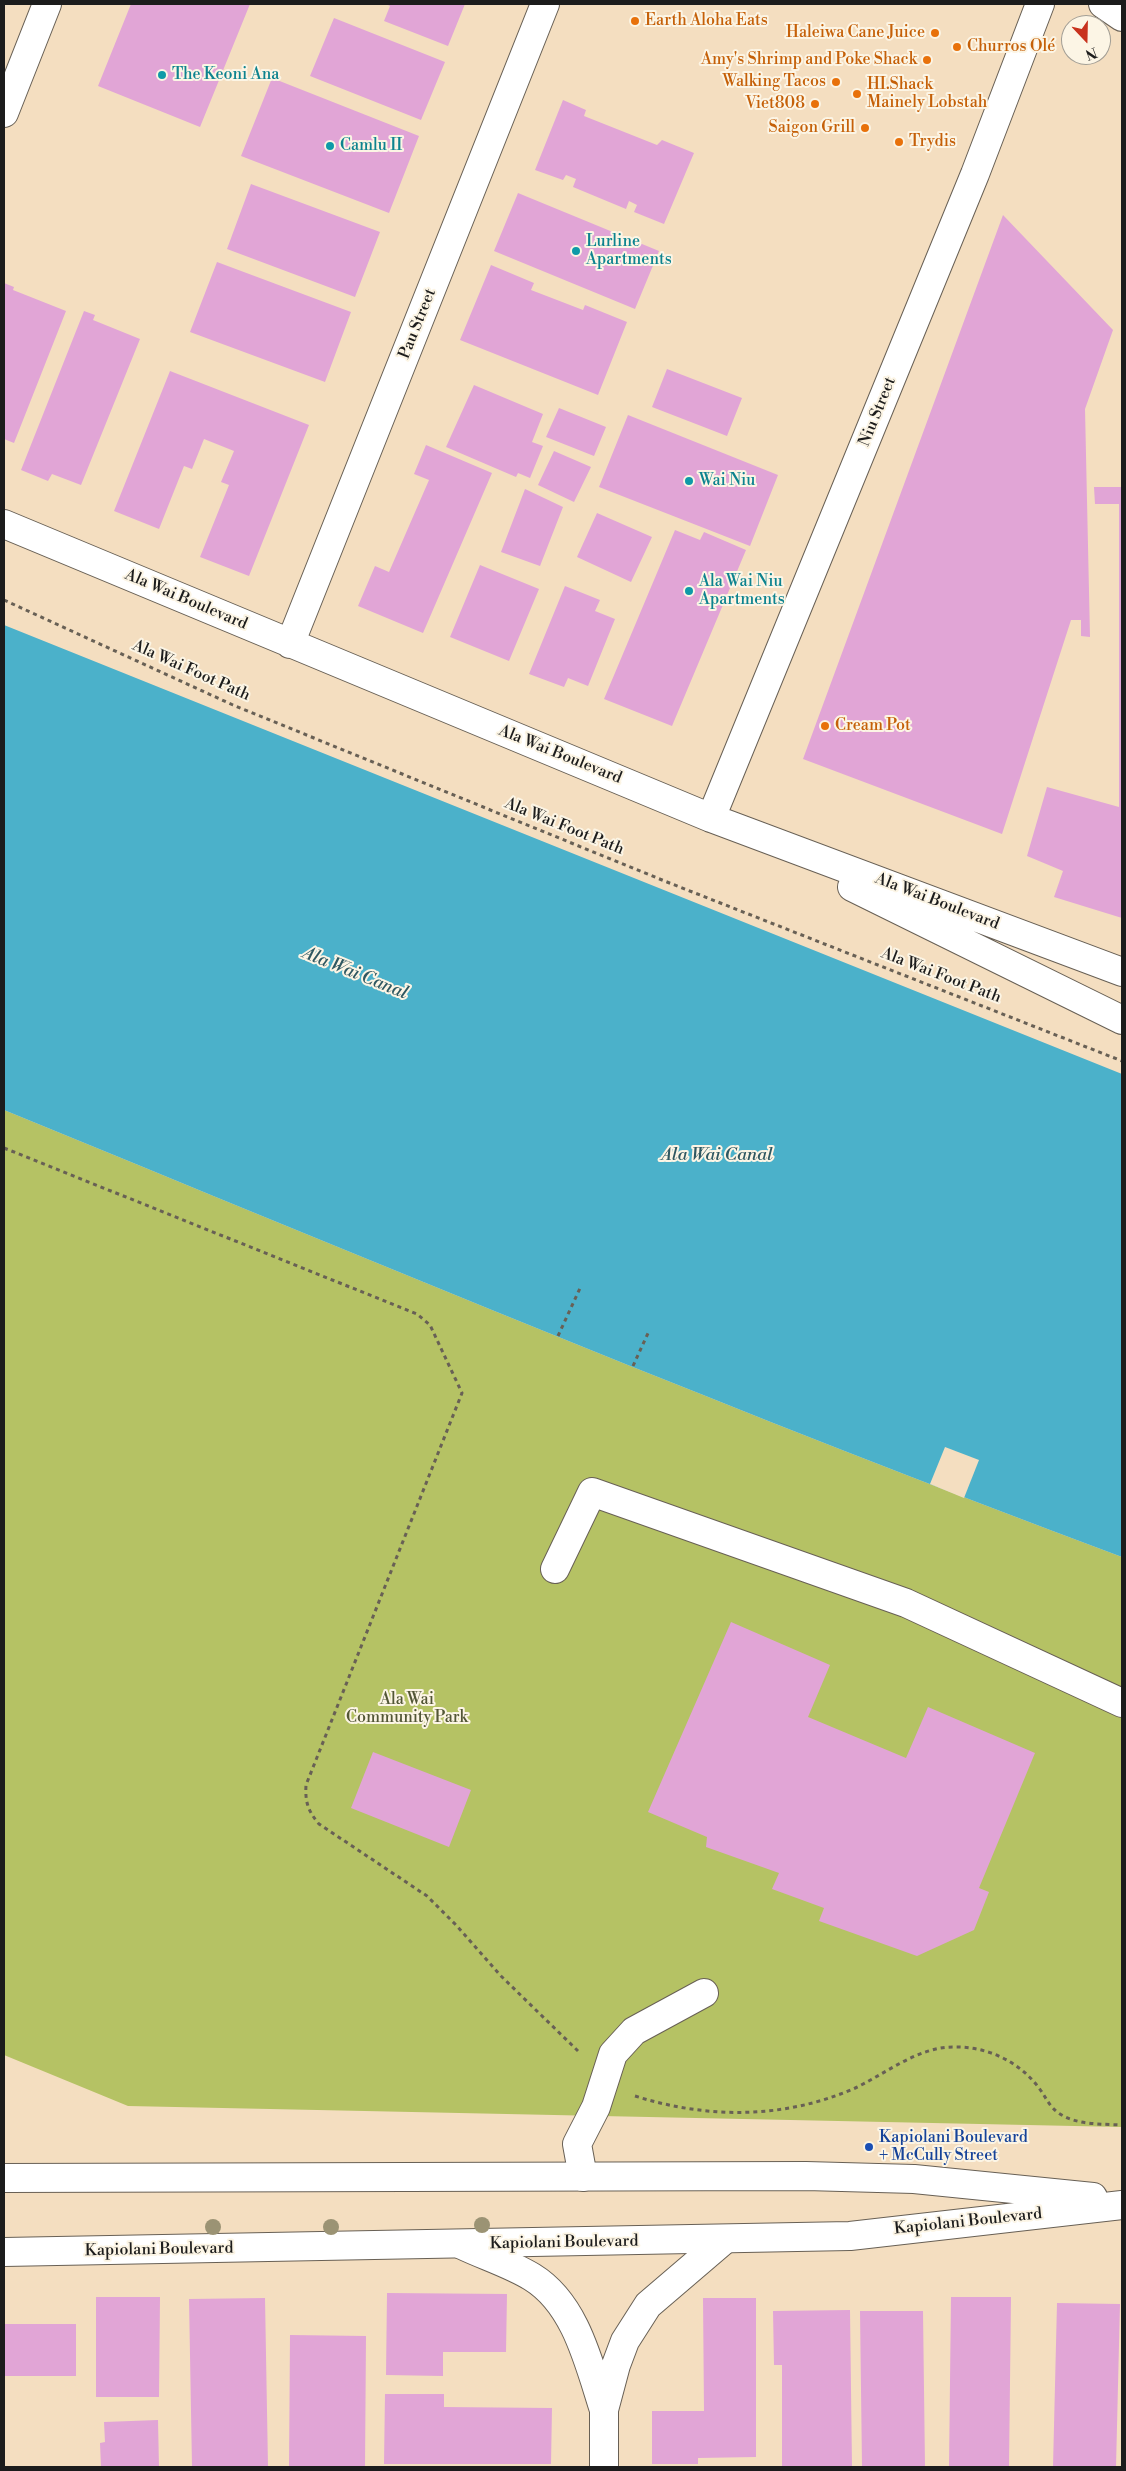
<!DOCTYPE html>
<html>
<head>
<meta charset="utf-8">
<style>
	body { margin:0 }
	#map { position:relative; width:1126px; height:2471px; overflow:hidden; background:#f4dec0; font-family:"Libre Bodoni",serif }
	canvas { display:block }
	.frame { position:absolute; inset:0; border:5px solid #1c1c1c; pointer-events:none }
	.north { position:absolute; left:1061px; top:15px; width:50px; height:50px; box-sizing:border-box; background:#fcf5e5; border:1px solid #a29e95; border-radius:50%; rotate:159deg; font-size:14px; font-weight:700; line-height:20px; text-align:center; color:#1c1c1c }
	.north::after { content:''; display:block; margin:auto; width:18px; height:22px; background:#c8321e; clip-path:polygon(50% 0,100% 100%,50% 72%,0 100%) }
</style>
</head>
<body>
<div id="map">
<canvas width="1126" height="2471"></canvas>
<div class="frame"></div>
<div class="north">N</div>
</div>
<script>
const context = document.querySelector('canvas').getContext('2d');
context.lineJoin = 'round';
function fill(path, color) { context.fillStyle = color; context.fill(path, 'evenodd'); }
function stroke(path, color, width, dash) { context.strokeStyle = color; context.lineWidth = width; context.lineCap = dash ? 'butt' : 'round'; context.setLineDash(dash || []); context.stroke(path); }
function write(font, color, halo, rows, align = 'center') {
  context.font = font + ' "Libre Bodoni",serif'; context.lineWidth = 4; context.setLineDash([]); context.textBaseline = 'middle'; context.strokeStyle = halo; context.fillStyle = color; for (const [text, x, y, turn = 0] of rows) {
    context.save(); context.translate(x, y); context.rotate((+turn || 0) * Math.PI / 180); context.textAlign = isNaN(turn) ? turn : align; if (halo) context.strokeText(text, 0, 0); context.fillText(text, 0, 0); context.restore();
  }
}
fill(new Path2D(`
	M 4,1110 C 375,1262 746,1417 1122,1557 L 1122,2127 L 128,2106 L 4,2055 Z`), '#b5c264');
fill(new Path2D(`
	M 4,625 L 1122,1074 L 1122,1557 C 746,1417 375,1262 4,1110 Z`), '#4bb1ca');
fill(new Path2D(`
	M 945,1447 L 979,1460 L 964,1498 L 930,1484 Z`), '#f4dec0');
fill(new Path2D(`
	M 131,4 L 250,4 L 200,127 L 98,86 Z
	M 386,4 L 465,4 L 448,46 L 384,21 L 390,6 Z
	M 334,18 L 445,62 L 421,120 L 310,76 Z
	M 272,78 L 419,136 L 389,213 L 241,156 Z
	M 563,100 L 586,110 L 584,116 L 657,145 L 662,140 L 694,153 L 664,224 L 634,212 L 637,205 L 629,201 L 626,209 L 573,187 L 576,179 L 566,175 L 563,180 L 535,170 Z
	M 251,184 L 380,232 L 355,297 L 227,249 Z
	M 518,193 L 659,251 L 635,309 L 494,251 Z
	M 1003,215 L 1113,330 L 1085,409 L 1090,637 L 1081,636 L 1081,620 L 1071,620 L 1002,834 L 803,759 Z
	M 217,262 L 351,312 L 325,382 L 190,332 Z
	M 491,265 L 534,283 L 531,290 L 583,310 L 585,305 L 627,322 L 598,395 L 460,340 Z
	M 4,283 L 14,287 L 13,290 L 66,311 L 14,443 L 4,439 Z
	M 84,311 L 95,315 L 93,320 L 140,339 L 81,485 L 52,474 L 48,481 L 21,470 Z
	M 667,369 L 742,398 L 727,436 L 652,407 Z
	M 170,371 L 309,425 L 249,576 L 200,557 L 229,485 L 221,482 L 234,451 L 204,439 L 192,469 L 184,466 L 159,529 L 114,511 Z
	M 474,385 L 543,414 L 532,442 L 543,446 L 530,478 L 518,473 L 516,477 L 446,447 Z
	M 559,408 L 606,427 L 594,456 L 546,437 Z
	M 628,415 L 778,475 L 750,546 L 599,487 Z
	M 426,445 L 492,473 L 423,633 L 358,606 L 375,566 L 389,572 L 429,480 L 414,474 Z
	M 554,451 L 591,467 L 574,502 L 538,485 Z
	M 1094,487 L 1122,487 L 1122,918 L 1054,897 L 1063,871 L 1027,856 L 1047,787 L 1119,807 L 1119,504 L 1095,504 Z
	M 525,489 L 563,507 L 540,566 L 501,552 Z
	M 597,513 L 652,537 L 631,582 L 577,557 Z
	M 675,530 L 700,540 L 704,532 L 746,550 L 672,726 L 604,699 Z
	M 480,565 L 539,589 L 509,661 L 450,637 Z
	M 565,586 L 600,600 L 595,611 L 615,619 L 588,686 L 568,678 L 564,687 L 529,674 Z
	M 731,1622 L 830,1665 L 808,1717 L 906,1758 L 928,1707 L 1035,1753 L 979,1888 L 989,1892 L 974,1930 L 917,1956 L 819,1921 L 824,1908 L 772,1889 L 779,1873 L 706,1847 L 707,1837 L 648,1812 Z
	M 373,1752 L 471,1790 L 449,1847 L 351,1808 Z
	M 387,2293 L 507,2294 L 506,2352 L 443,2352 L 443,2376 L 386,2375 Z
	M 96,2297 L 160,2297 L 159,2397 L 96,2397 Z
	M 951,2297 L 1011,2297 L 1009,2467 L 949,2467 Z
	M 265,2298 L 268,2467 L 192,2467 L 189,2299 Z
	M 703,2298 L 756,2298 L 756,2457 L 698,2458 L 698,2464 L 652,2464 L 652,2411 L 704,2411 Z
	M 1057,2303 L 1120,2304 L 1116,2467 L 1053,2467 Z
	M 850,2310 L 852,2467 L 782,2467 L 782,2365 L 774,2365 L 773,2311 Z
	M 860,2311 L 923,2311 L 925,2467 L 862,2467 Z
	M 4,2324 L 76,2324 L 76,2376 L 4,2376 Z
	M 290,2335 L 366,2336 L 365,2467 L 289,2467 Z
	M 385,2394 L 444,2394 L 444,2407 L 552,2408 L 551,2464 L 384,2464 Z
	M 158,2420 L 159,2467 L 101,2467 L 100,2443 L 105,2442 L 104,2422 Z`), '#e1a5d6');
const minor = new Path2D(`
	M 4,113 L 47,4
	M 555,1569 L 592,1492 L 906,1603 L 1122,1703
	M 583,2177 L 577,2144 L 596,2107 L 613,2054 L 634,2031 L 704,1993
	M 462,2245 C 485,2256 511,2264 532,2277 C 576,2304 589,2364 604,2410
	M 604,2467 L 604,2410 L 616,2365 L 625,2341 L 648,2305 L 724,2240`);
const major = new Path2D(`
	M 1103,4 L 1122,17
	M 4,524 L 711,818 L 1122,972
	M 290,644 L 545,4
	M 711,818 L 975,174 L 1040,4
	M 852,887 L 1122,1020
	M 4,2178 L 806,2176 L 914,2179 L 1093,2197
	M 4,2252 L 850,2236 L 1122,2205`);
stroke(minor, '#686055', 30);
stroke(major, '#686055', 30);
stroke(new Path2D(`
	M 4,600 L 233,705 L 667,882 L 1122,1061
	M 4,1148 L 417,1314 L 430,1325 L 462,1393 L 306,1785 C 305,1802 308,1811 319,1824 L 427,1896 L 457,1926 L 501,1976 L 578,2051
	M 558,1336 L 581,1286
	M 633,1366 L 649,1331
	M 635,2096 C 708,2119 783,2119 853,2089 C 884,2075 917,2047 953,2047 C 986,2046 1019,2061 1039,2088 C 1046,2097 1049,2107 1060,2114 C 1077,2125 1102,2124 1122,2125`), '#686055', 3, [4, 4]);
stroke(minor, '#fff', 28);
stroke(major, '#fff', 28);
context.fillStyle = '#9b9374';
for (const [x, y] of [
	[482,2225],
	[213,2227],
	[331,2227]
]) { context.beginPath(); context.arc(x, y, 8, 0, 2 * Math.PI); context.fill(); }
for (const [x, y, r, color] of [
	[635,21,5,"#e8710a"],
	[935,33,5,"#e8710a"],
	[957,47,5,"#e8710a"],
	[927,60,5,"#e8710a"],
	[162,75,5,"#0f9aa8"],
	[836,82,5,"#e8710a"],
	[857,94,5,"#e8710a"],
	[815,104,5,"#e8710a"],
	[865,128,5,"#e8710a"],
	[899,142,5,"#e8710a"],
	[330,146,5,"#0f9aa8"],
	[576,251,5,"#0f9aa8"],
	[689,481,5,"#0f9aa8"],
	[689,591,5,"#0f9aa8"],
	[825,726,5,"#e8710a"],
	[869,2147,5,"#1a4fb4"]
]) { const dot = new Path2D(); dot.arc(x, y, r, 0, 2 * Math.PI); context.fillStyle = color; context.fill(dot); stroke(dot, '#fcf5e5', 2); }
write('16px', '#c56008', '#fcf5e5', [
	["Earth Aloha Eats",645,21],
	["Haleiwa Cane Juice",925,33,"right"],
	["Churros Olé",967,47],
	["Amy's Shrimp and Poke Shack",917,60,"right"],
	["Walking Tacos",826,82,"right"],
	["HI.Shack",867,85],
	["Mainely Lobstah",867,103],
	["Viet808",805,104,"right"],
	["Saigon Grill",855,128,"right"],
	["Trydis",909,142],
	["Cream Pot",835,726]
], 'left');
write('16px', '#0d838f', '#fcf5e5', [
	["The Keoni Ana",172,75],
	["Camlu II",340,146],
	["Lurline",586,242],
	["Apartments",586,260],
	["Wai Niu",699,481],
	["Ala Wai Niu",699,582],
	["Apartments",699,600]
], 'left');
write('16px', '#1c1c1c', '#fcf5e5', [
	["Pau Street",418,324,-68],
	["Niu Street",878,412,-68],
	["Ala Wai Boulevard",186,600,23],
	["Ala Wai Foot Path",191,671,24],
	["Ala Wai Boulevard",560,755,22],
	["Ala Wai Foot Path",564,827,22],
	["Ala Wai Boulevard",937,902,21],
	["Ala Wai Foot Path",941,976,21],
	["Kapiolani Boulevard",968,2222,-6],
	["Kapiolani Boulevard",564,2243,-1],
	["Kapiolani Boulevard",159,2250,-1]
]);
write('16px', '#525635', '#fcf5e5', [
	["Ala Wai",407,1700],
	["Community Park",407,1718]
]);
write('16px', '#164399', '#fcf5e5', [
	["Kapiolani Boulevard",879,2138],
	["+ McCully Street",879,2156]
], 'left');
write('italic 18px', '#2f5862', '#fcf5e5', [
	["Ala Wai Canal",355,974,22],
	["Ala Wai Canal",717,1156]
]);
</script>
</body>
</html>
